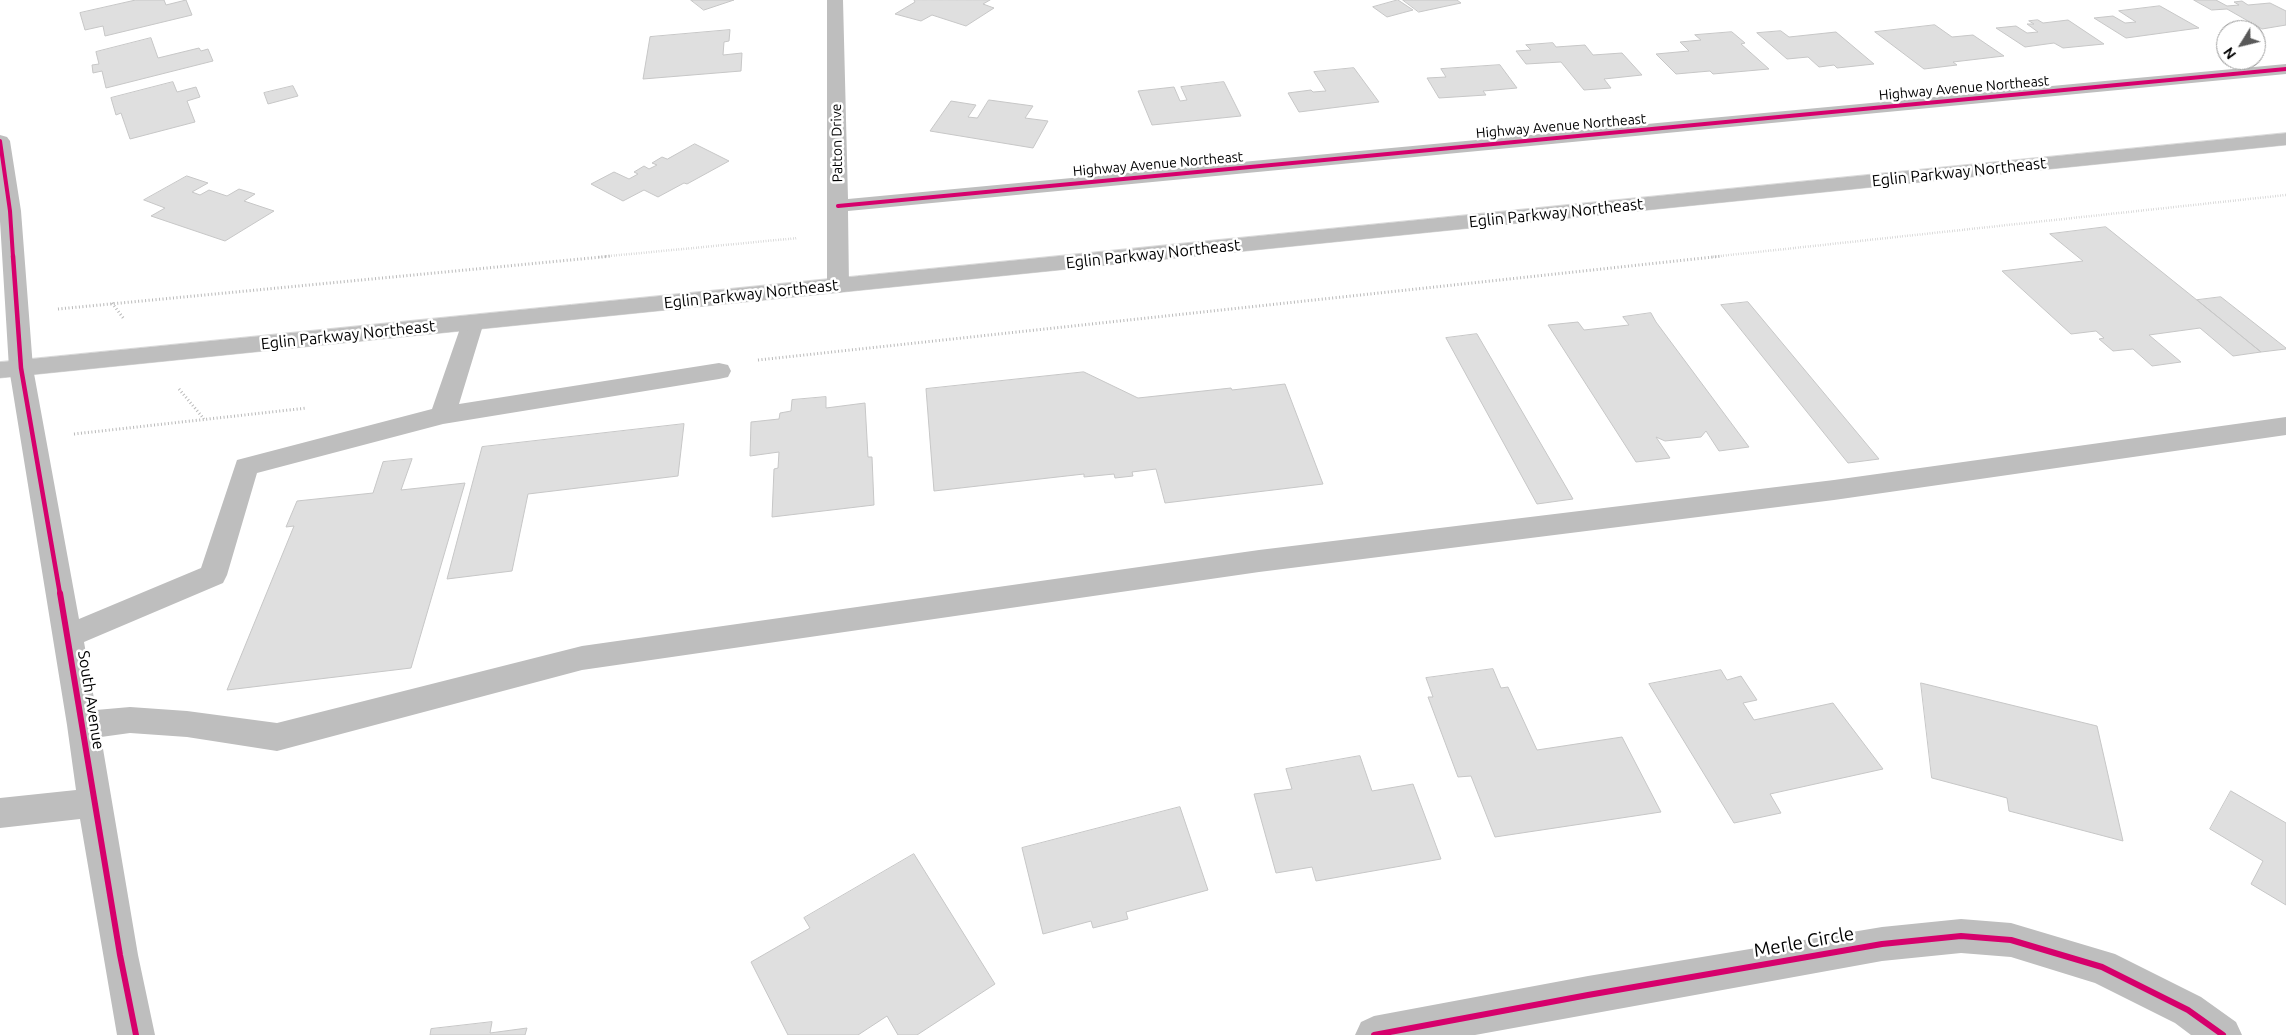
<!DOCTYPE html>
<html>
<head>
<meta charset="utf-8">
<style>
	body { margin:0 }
	#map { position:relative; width:2286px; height:1035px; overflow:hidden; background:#fff; font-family:Ubuntu,sans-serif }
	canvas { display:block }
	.north { position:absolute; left:2216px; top:20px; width:50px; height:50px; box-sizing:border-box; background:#fff; border:1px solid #999; border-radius:50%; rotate:234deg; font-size:14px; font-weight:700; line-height:20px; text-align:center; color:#000 }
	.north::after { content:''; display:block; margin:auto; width:18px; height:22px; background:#595959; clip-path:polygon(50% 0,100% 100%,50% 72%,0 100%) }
</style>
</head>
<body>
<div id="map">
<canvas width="2286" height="1035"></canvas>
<div class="north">N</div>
</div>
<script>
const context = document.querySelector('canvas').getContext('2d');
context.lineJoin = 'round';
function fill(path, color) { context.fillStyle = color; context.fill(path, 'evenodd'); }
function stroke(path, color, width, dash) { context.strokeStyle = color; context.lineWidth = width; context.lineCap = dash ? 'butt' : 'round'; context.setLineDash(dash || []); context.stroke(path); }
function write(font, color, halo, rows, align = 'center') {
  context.font = font + ' Ubuntu,sans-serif'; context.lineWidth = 5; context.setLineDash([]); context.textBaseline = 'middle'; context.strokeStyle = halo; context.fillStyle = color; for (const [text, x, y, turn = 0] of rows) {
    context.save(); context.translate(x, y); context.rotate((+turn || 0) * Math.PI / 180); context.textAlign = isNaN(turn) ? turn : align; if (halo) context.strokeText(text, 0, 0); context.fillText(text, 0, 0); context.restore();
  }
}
const building = new Path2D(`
	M 136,0 L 164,0 L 166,5 L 186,0 L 192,15 L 105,36 L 103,26 L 85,30 L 80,13 Z
	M 691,0 L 734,0 L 704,10 Z
	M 990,0 L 983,4 L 994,8 L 966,26 L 932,15 L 921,21 L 895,14 L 915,2 L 914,0 Z
	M 1398,0 L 1413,10 L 1387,17 L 1373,7 Z
	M 1403,0 L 1457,0 L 1461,3 L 1419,12 Z
	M 2194,0 L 2216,0 L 2227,6 L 2239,5 L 2234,2 L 2242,1 L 2248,5 L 2270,3 L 2286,11 L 2286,25 L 2262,29 L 2227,9 L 2212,10 Z
	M 2160,6 L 2199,28 L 2126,38 L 2094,18 L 2113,16 L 2125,23 L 2136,22 L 2119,11 Z
	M 2038,20 L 2043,23 L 2068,20 L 2104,44 L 2063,48 L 2054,43 L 2025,47 L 1996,28 L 2016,26 L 2027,33 L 2038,32 L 2027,24 L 2034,24 L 2029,21 Z
	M 1935,25 L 1952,37 L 1973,35 L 2004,56 L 1953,62 L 1957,65 L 1924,69 L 1875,32 Z
	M 730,30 L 729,41 L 724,42 L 723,55 L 742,53 L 741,71 L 643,79 L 650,37 Z
	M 1781,31 L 1789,37 L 1836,32 L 1874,64 L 1837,68 L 1834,65 L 1819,67 L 1808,57 L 1787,59 L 1757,33 Z
	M 1732,32 L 1745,43 L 1741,44 L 1769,69 L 1713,74 L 1710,71 L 1676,74 L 1656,54 L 1689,51 L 1680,42 L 1701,40 L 1695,35 Z
	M 151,38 L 158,58 L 199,48 L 201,51 L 208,49 L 213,61 L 106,88 L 102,71 L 93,73 L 92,65 L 99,64 L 96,52 Z
	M 1553,43 L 1556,47 L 1585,45 L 1593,55 L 1622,53 L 1642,75 L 1604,79 L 1611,88 L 1584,90 L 1561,62 L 1526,64 L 1516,51 L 1531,50 L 1526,45 Z
	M 1500,65 L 1517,88 L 1483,91 L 1486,95 L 1439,98 L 1427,78 L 1446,77 L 1441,69 Z
	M 1354,68 L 1379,102 L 1299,112 L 1288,93 L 1311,90 L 1313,92 L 1326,91 L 1314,72 Z
	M 173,82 L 177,92 L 196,87 L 200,97 L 187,101 L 195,122 L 130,139 L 121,113 L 116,115 L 111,98 Z
	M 1224,82 L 1241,116 L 1152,125 L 1138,91 L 1174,87 L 1180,101 L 1187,100 L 1181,87 Z
	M 293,86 L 298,96 L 268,104 L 264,93 Z
	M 989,100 L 1033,106 L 1025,118 L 1048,121 L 1033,148 L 930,131 L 951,101 L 976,105 L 968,117 L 977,118 Z
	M 695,144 L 729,161 L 687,184 L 684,183 L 658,197 L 644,190 L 623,201 L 591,184 L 614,172 L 629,179 L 638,174 L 634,172 L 644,166 L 649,169 L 657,165 L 652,163 L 662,157 L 667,159 Z
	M 187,176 L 208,183 L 192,192 L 200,195 L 209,190 L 227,196 L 239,189 L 255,194 L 244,201 L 274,211 L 225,241 L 151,216 L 165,208 L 144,200 Z
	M 2106,227 L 2228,325 L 2261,352 L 2233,356 L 2200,328 L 2149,335 L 2181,362 L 2152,366 L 2133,349 L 2113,351 L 2099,339 L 2104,338 L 2096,331 L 2071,334 L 2002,271 L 2083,261 L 2050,234 Z
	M 2221,297 L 2286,348 L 2286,349 L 2261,352 L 2197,300 Z
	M 1748,302 L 1879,459 L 1848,463 L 1721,305 Z
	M 1651,313 L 1656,322 L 1749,447 L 1719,451 L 1706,431 L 1701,437 L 1665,441 L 1656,437 L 1670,458 L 1636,462 L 1548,325 L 1578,322 L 1584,330 L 1629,325 L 1623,317 Z
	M 1477,334 L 1573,499 L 1537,504 L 1446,338 Z
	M 1084,372 L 1138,398 L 1231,388 L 1232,390 L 1285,384 L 1323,484 L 1165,503 L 1156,469 L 1132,472 L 1133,476 L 1115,478 L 1114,474 L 1084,477 L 1084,474 L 934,491 L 926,389 Z
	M 826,397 L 826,408 L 865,403 L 868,457 L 872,457 L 874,505 L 772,517 L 774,469 L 778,468 L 779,452 L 750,456 L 751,422 L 779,419 L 780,413 L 791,411 L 792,400 Z
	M 684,424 L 678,476 L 528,494 L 512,571 L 447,579 L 482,447 Z
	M 412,459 L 401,490 L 465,483 L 411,668 L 227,690 L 294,526 L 286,527 L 297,501 L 373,493 L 383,462 Z
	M 1493,669 L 1501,688 L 1508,687 L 1537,750 L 1622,737 L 1661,812 L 1495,837 L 1471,776 L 1458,777 L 1428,697 L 1433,697 L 1426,678 Z
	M 1721,670 L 1727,680 L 1741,676 L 1757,700 L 1743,703 L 1754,720 L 1833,703 L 1883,769 L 1770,794 L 1781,813 L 1734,823 L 1649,684 Z
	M 1921,683 L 2097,726 L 2123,841 L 2009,811 L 2007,798 L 1932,778 Z
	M 1360,756 L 1372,791 L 1413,784 L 1441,859 L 1316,881 L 1312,867 L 1276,873 L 1254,794 L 1292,789 L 1286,769 Z
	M 2231,791 L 2286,823 L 2286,905 L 2251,884 L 2263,861 L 2210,829 Z
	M 1180,807 L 1208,890 L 1126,912 L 1128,919 L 1093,928 L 1091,921 L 1043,934 L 1022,848 Z
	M 914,854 L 995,984 L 917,1035 L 898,1035 L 887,1016 L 858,1035 L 788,1035 L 751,962 L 810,928 L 804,918 Z
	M 492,1022 L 490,1033 L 527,1028 L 525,1035 L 430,1035 L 431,1029 Z`);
fill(building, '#dfdfdf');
stroke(building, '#c7c7c7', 1);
const highway = new Path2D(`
	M 2286,133 L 2286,145 L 0,378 L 0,362 Z`);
stroke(highway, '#dbdbdb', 1);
stroke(new Path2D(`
	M 599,257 L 798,238
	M 1711,257 L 2286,195`), '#b9b9b9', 2.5, [0.5, 2]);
stroke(new Path2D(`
	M 112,303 L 124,319
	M 58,309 L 612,256
	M 758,360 L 1722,256
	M 179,389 L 204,419
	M 74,434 L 307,408`), '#b9b9b9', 3, [1, 2.5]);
fill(new Path2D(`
	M 827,0 L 843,0 L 848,199 L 2286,64 L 2286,74 L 848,211 L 849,286 L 846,291 L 838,293 L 830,291 L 827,286 Z
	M 0,135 L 7,137 L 10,141 L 21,211 L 33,368 L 79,619 L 201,568 L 237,460 L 432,409 L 464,317 L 472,315 L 480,317 L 484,322 L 459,404 L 719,363 L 728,365 L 731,371 L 728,377 L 719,379 L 443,424 L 257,473 L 227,575 L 223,583 L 84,642 L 96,710 L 130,707 L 187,711 L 277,723 L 582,646 L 1259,550 L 1834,480 L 2286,417 L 2286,435 L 1834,500 L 1259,572 L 582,670 L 277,751 L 187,737 L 130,733 L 101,737 L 138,955 L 155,1035 L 117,1035 L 80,819 L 0,828 L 0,798 L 76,790 L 67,725 L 9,368 L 0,221 Z
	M 1961,919 L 2011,923 L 2115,954 L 2201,997 L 2236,1022 L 2242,1035 L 2191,1035 L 2175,1023 L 2095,983 L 2011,957 L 1961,953 L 1882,961 L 1475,1035 L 1355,1035 L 1361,1022 L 1374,1016 L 1588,976 L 1882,927 Z`), '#bebebe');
fill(highway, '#bebebe');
stroke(new Path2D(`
	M 0,141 L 10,211 L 13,257
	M 838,206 L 2286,69`), '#d6006c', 4);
stroke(new Path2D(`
	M 13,256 L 21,368 L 60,594`), '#d6006c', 4.5);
stroke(new Path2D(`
	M 60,593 L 120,955 L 136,1035
	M 1374,1035 L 1588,995 L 1882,944 L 1961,936 L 2011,940 L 2102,967 L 2188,1010 L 2223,1035`), '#d6006c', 6);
write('14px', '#000', '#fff', [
	["Highway Avenue Northeast",1964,88,-5],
	["Highway Avenue Northeast",1561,126,-5],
	["Patton Drive",837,143,-91],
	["Highway Avenue Northeast",1158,164,-5]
]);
write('16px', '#000', '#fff', [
	["Eglin Parkway Northeast",1959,172,-6],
	["Eglin Parkway Northeast",1556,213,-6],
	["Eglin Parkway Northeast",1153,254,-6],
	["Eglin Parkway Northeast",751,294,-6],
	["Eglin Parkway Northeast",348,335,-6],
	["South Avenue",91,700,81]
]);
write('19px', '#000', '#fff', [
	["Merle Circle",1804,942,-10]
]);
</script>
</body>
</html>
